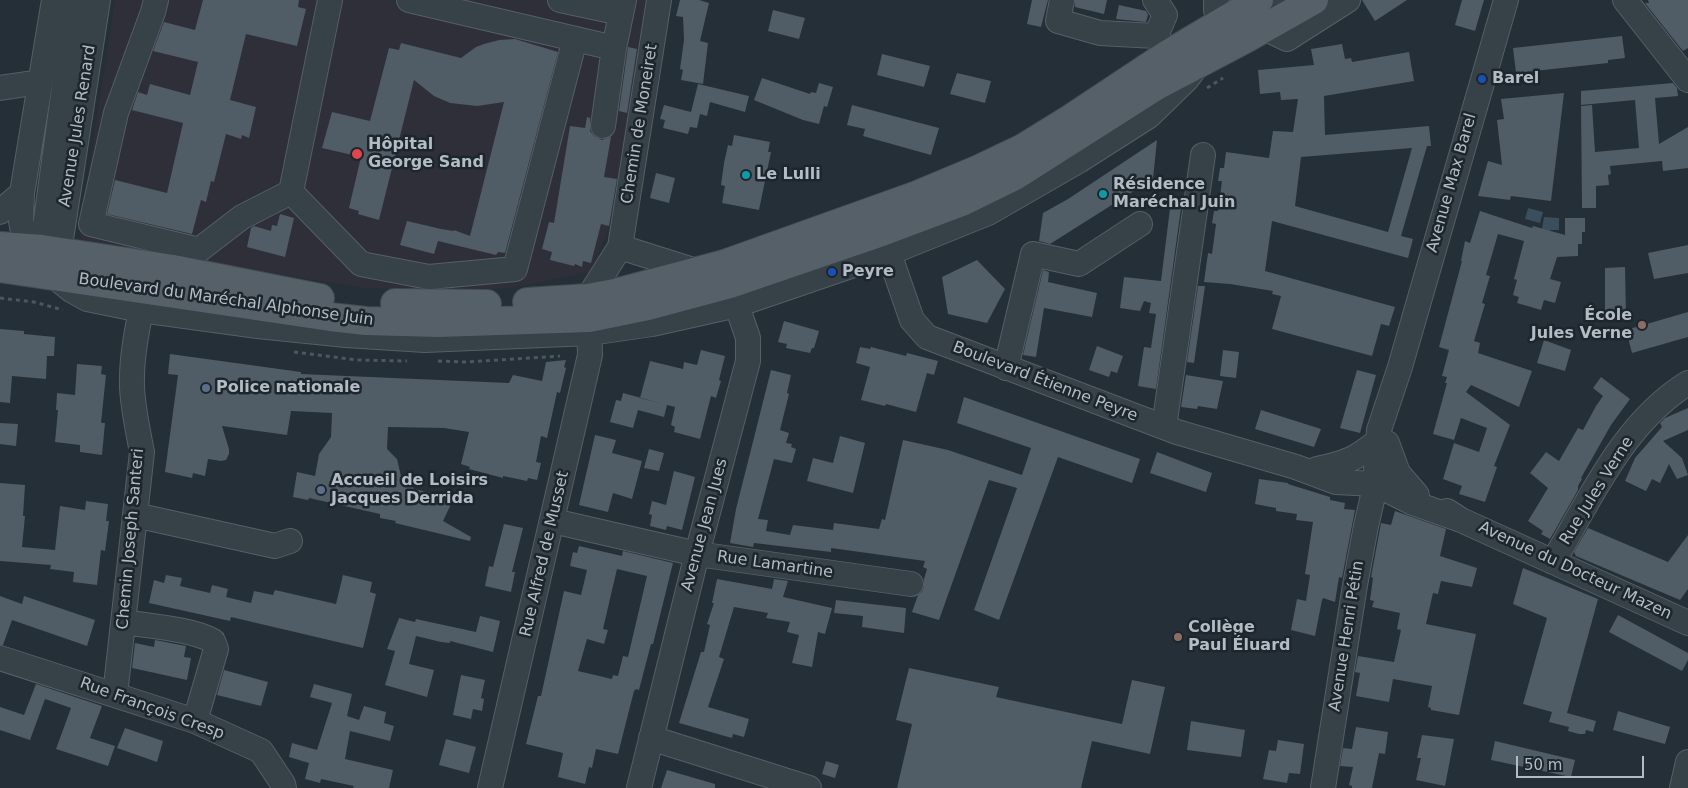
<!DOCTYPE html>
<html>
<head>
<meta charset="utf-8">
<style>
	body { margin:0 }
	#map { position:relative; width:1688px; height:788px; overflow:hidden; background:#242f37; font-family:"DejaVu Sans",sans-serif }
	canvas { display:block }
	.scale { position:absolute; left:1516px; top:756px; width:128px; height:22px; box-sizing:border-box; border:2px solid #b3bcc4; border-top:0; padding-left:6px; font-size:15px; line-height:18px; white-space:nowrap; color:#b3bcc4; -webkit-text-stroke:4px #1d262d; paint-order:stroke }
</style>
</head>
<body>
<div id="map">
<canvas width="1688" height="788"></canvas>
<div class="scale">50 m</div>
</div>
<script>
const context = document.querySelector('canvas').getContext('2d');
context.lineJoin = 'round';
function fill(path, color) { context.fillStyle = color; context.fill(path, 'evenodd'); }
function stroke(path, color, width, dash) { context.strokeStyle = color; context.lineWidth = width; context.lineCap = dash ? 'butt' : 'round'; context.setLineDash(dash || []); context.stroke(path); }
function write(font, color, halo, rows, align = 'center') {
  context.font = font + ' "DejaVu Sans",sans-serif'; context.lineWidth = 5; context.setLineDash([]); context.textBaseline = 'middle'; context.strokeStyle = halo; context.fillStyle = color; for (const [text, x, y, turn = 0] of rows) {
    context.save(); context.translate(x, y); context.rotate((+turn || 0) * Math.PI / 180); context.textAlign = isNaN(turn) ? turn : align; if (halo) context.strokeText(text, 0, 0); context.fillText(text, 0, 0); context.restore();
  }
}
fill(new Path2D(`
	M 115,0 L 648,0 L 610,226 L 591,272 L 512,288 L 442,291 L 364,288 L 84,243 L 79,234 Z`), '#2f2f3a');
fill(new Path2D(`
	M 1528,208 L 1543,212 L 1540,223 L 1525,219 Z
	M 1544,217 L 1559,218 L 1559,230 L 1551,230 L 1540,240 Z`), '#3a4e5d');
fill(new Path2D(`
	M 203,0 L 299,0 L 298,7 L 306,9 L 297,46 L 246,34 L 230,100 L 256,107 L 249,138 L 242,135 L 241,139 L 226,134 L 214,182 L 211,181 L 206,202 L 201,200 L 192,234 L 107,214 L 115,180 L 167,193 L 183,123 L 132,110 L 138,92 L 147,95 L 150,84 L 190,95 L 198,62 L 153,51 L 164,22 L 195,30 Z
	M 680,0 L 699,0 L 709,3 L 700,41 L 708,43 L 703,84 L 681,80 L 683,70 L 680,69 L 684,40 L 683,17 L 676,16 Z
	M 1032,0 L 1048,0 L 1041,27 L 1027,24 Z
	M 1075,0 L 1107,0 L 1104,14 L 1075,7 Z
	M 1362,0 L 1407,0 L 1375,21 Z
	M 1462,0 L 1484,0 L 1475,31 L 1455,25 Z
	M 1648,0 L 1688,0 L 1688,48 L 1683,51 L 1645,3 L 1649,3 Z
	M 1119,5 L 1146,11 L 1148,15 L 1146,22 L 1116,19 Z
	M 773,10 L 805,18 L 799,39 L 768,31 Z
	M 1622,36 L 1625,58 L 1608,60 L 1608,63 L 1516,73 L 1513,48 Z
	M 515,39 L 558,52 L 505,253 L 498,252 L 496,255 L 438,241 L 434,254 L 400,245 L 407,221 L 441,229 L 454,231 L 454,230 L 470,236 L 504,102 L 477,106 L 450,103 L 434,96 L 414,80 L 379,220 L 358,214 L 359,211 L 349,208 L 361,157 L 322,148 L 332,112 L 370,121 L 389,48 L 399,50 L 401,43 L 461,58 L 476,47 L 484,44 L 499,40 Z
	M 1342,44 L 1345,59 L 1351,58 L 1352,62 L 1409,52 L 1414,81 L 1324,96 L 1325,135 L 1429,126 L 1431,146 L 1427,146 L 1401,236 L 1413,239 L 1408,258 L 1272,221 L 1265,271 L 1395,307 L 1389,326 L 1381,324 L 1372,356 L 1272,329 L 1281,296 L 1272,294 L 1273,291 L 1230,284 L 1204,282 L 1208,253 L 1212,254 L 1216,224 L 1212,223 L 1214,211 L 1218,211 L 1222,181 L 1218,181 L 1220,168 L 1224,168 L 1226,152 L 1269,158 L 1273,131 L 1293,132 L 1298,99 L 1281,100 L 1280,92 L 1260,94 L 1258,70 L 1314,65 L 1311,49 ZM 1412,148 L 1388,232 L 1295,206 L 1301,157 Z
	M 628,47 L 637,49 L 627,113 L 619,111 Z
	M 882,54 L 930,66 L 924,87 L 877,75 Z
	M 957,73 L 991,81 L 985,103 L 950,94 Z
	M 762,78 L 810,94 L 811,92 L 816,93 L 819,83 L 833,87 L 827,107 L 824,106 L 819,124 L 803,120 L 754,100 Z
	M 1673,83 L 1677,88 L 1678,96 L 1655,98 L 1659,144 L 1688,127 L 1688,168 L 1663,171 L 1662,161 L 1610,166 L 1611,174 L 1608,175 L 1609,185 L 1596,186 L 1596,208 L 1582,208 L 1581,106 L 1592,105 L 1595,152 L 1639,148 L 1635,100 L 1581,105 L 1581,91 Z
	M 698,84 L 749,96 L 745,112 L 710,102 L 707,116 L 700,114 L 697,128 L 690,127 L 688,134 L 663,128 L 665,120 L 660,119 L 664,105 L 691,112 Z
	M 1564,93 L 1551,201 L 1511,196 L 1510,200 L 1478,196 L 1488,161 L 1502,165 L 1497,120 L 1504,119 L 1501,99 Z
	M 852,105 L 939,128 L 931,155 L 863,136 L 865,129 L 847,125 Z
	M 587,117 L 590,118 L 590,131 L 594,136 L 602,140 L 611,137 L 604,177 L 617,179 L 609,226 L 601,224 L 591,263 L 583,261 L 582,267 L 575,264 L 574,266 L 550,260 L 552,252 L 542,249 L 549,222 L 554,223 L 570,126 L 585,128 Z
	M 734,135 L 770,142 L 768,152 L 771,152 L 759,210 L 722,203 L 725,186 L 721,185 L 724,163 L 728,145 L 732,146 Z
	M 1157,140 L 1153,179 L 1050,244 L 1039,241 L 1043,213 L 1068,199 Z
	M 656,173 L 675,178 L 669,203 L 650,198 Z
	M 1171,200 L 1182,201 L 1156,389 L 1138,386 L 1144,347 L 1151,348 L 1156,314 L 1149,313 L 1151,303 L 1144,301 L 1140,311 L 1120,308 L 1124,277 L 1161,281 Z
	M 1480,211 L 1532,228 L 1533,226 L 1565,235 L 1565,218 L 1585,218 L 1585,232 L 1582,232 L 1582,244 L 1578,244 L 1578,256 L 1557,257 L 1550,279 L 1561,282 L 1555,303 L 1544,300 L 1541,310 L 1517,303 L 1519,297 L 1513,295 L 1517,280 L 1514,279 L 1524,241 L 1498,234 L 1486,275 L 1490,276 L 1482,303 L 1485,304 L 1474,341 L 1480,343 L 1478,353 L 1532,371 L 1519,407 L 1471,385 L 1466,392 L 1510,425 L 1494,466 L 1497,467 L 1485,502 L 1459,494 L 1462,486 L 1443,479 L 1454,443 L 1479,452 L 1487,428 L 1461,418 L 1454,440 L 1433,434 L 1447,383 L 1445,383 L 1447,377 L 1442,376 L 1449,350 L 1439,347 L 1462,261 L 1461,261 L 1465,241 L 1470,243 Z
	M 280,214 L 294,218 L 285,257 L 247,247 L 251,228 L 254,226 L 271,231 L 272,225 L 277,226 Z
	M 1688,245 L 1688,273 L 1654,279 L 1648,253 Z
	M 977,260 L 1005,289 L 987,323 L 948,314 L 942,277 Z
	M 1625,267 L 1626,315 L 1605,316 L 1605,268 Z
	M 1043,270 L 1049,272 L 1048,282 L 1097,293 L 1092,317 L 1044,308 L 1036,357 L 1023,355 Z
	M 1198,286 L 1205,286 L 1194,363 L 1187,362 Z
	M 1688,312 L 1688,337 L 1632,353 L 1626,330 Z
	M 784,321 L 819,331 L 814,348 L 812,348 L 810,353 L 786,348 L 787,344 L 778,342 Z
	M 0,329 L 24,331 L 24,334 L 55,337 L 54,356 L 47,356 L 46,379 L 12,376 L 10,403 L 0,402 Z
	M 1544,340 L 1571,350 L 1565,371 L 1537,363 Z
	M 1097,346 L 1123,356 L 1117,373 L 1111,371 L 1109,377 L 1089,370 Z
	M 860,347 L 870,349 L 871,347 L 906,356 L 907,353 L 938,361 L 934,375 L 927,373 L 916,412 L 886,404 L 885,406 L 861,400 L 870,367 L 856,363 Z
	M 701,350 L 725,356 L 719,380 L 721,381 L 716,398 L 711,396 L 700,439 L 674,432 L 675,427 L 671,425 L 675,407 L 640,398 L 650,361 L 683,369 L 684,362 L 697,365 Z
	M 1223,350 L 1239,352 L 1236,378 L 1220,376 Z
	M 170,354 L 301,372 L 301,374 L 509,383 L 513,375 L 542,381 L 546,362 L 566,360 L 564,367 L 566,368 L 560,393 L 557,392 L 547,438 L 541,436 L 536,462 L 541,463 L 537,480 L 528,478 L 527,481 L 503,476 L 503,478 L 469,469 L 470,467 L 461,464 L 469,432 L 444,428 L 388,427 L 387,449 L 397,459 L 401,476 L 409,481 L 414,489 L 454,498 L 443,521 L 471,537 L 470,541 L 395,523 L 396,521 L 380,518 L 380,514 L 309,498 L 308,500 L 293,497 L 297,472 L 315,476 L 319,454 L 331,437 L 332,413 L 291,411 L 287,435 L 222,426 L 229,449 L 229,454 L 226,460 L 221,461 L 208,459 L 205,476 L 193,473 L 192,478 L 165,472 L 178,375 L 168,374 Z
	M 77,364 L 102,366 L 101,374 L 106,375 L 101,423 L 105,423 L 102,455 L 80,452 L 80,445 L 55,442 L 58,410 L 56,410 L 57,393 L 75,395 Z
	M 771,370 L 791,375 L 787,393 L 789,394 L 780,430 L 789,433 L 786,443 L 792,444 L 791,447 L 796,449 L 792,463 L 774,459 L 758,519 L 768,520 L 766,531 L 790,535 L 793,525 L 833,530 L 834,523 L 879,529 L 882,519 L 885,520 L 903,440 L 948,450 L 1022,475 L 1031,448 L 957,423 L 964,397 L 1140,459 L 1132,483 L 1058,457 L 999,620 L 974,610 L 1017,488 L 989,480 L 939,620 L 912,612 L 918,595 L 922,592 L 924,586 L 924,579 L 927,569 L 923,567 L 925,561 L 831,548 L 831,552 L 754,543 L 753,547 L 730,543 L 736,509 Z
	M 1357,370 L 1376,375 L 1360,433 L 1340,428 Z
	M 1186,375 L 1223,381 L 1217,409 L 1198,406 L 1197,409 L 1181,407 Z
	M 1601,377 L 1630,399 L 1611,425 L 1581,478 L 1582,479 L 1578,486 L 1578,490 L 1550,539 L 1541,534 L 1543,531 L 1528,521 L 1548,488 L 1530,473 L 1546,452 L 1559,461 L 1578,428 L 1583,430 L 1596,406 L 1603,396 L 1593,388 Z
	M 623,393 L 667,405 L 664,417 L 638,410 L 633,428 L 610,422 L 616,400 L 621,401 Z
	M 1688,408 L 1688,430 L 1663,441 L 1682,458 L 1688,475 L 1677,479 L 1669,464 L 1660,483 L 1652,479 L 1646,491 L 1625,481 L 1635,458 L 1662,427 L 1660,423 L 1665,418 Z
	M 1261,410 L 1321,429 L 1314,447 L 1255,429 Z
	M 0,423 L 18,424 L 16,446 L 0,444 Z
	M 595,435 L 616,440 L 612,453 L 642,461 L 632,499 L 613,493 L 608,512 L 579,505 Z
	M 840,436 L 865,443 L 853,493 L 807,481 L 813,458 L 833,463 Z
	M 649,449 L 664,453 L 659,471 L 644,468 Z
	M 1157,452 L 1212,473 L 1206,492 L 1150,473 Z
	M 674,471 L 695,477 L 682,530 L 667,526 L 666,530 L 650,526 L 652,515 L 649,514 L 652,501 L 666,505 Z
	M 1259,479 L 1288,483 L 1288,484 L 1330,497 L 1330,500 L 1345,503 L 1344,509 L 1355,510 L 1342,578 L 1339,577 L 1335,602 L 1323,598 L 1322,600 L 1315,636 L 1291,630 L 1297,599 L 1306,601 L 1310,575 L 1305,574 L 1313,522 L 1296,520 L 1297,514 L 1276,511 L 1276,508 L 1255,504 Z
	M 0,483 L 25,485 L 23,516 L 25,516 L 22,547 L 55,550 L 60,506 L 85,510 L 86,501 L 108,504 L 106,521 L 109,521 L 105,551 L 101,550 L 97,585 L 73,582 L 74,572 L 50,569 L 51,565 L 0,561 Z
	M 1395,511 L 1446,529 L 1440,556 L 1477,568 L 1472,587 L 1441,581 L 1438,594 L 1433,593 L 1426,624 L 1476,634 L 1459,715 L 1431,710 L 1431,708 L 1428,707 L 1432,686 L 1393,679 L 1389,702 L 1356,696 L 1360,673 L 1355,672 L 1358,656 L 1394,662 L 1401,630 L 1397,629 L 1400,613 L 1372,607 L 1374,601 L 1370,600 L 1373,578 L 1371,577 L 1381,523 L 1391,525 Z
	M 504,524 L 523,528 L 512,572 L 515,572 L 511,592 L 485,586 L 489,566 L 493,567 Z
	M 1588,528 L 1668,562 L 1688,535 L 1688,589 L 1680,600 L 1576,556 L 1574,552 Z
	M 579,546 L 622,556 L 623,551 L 673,563 L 653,644 L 651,644 L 639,690 L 636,689 L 634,691 L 618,754 L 596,749 L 592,768 L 589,767 L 585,784 L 558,777 L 563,753 L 526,744 L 538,696 L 541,696 L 564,591 L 581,595 L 587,570 L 570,566 L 573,552 L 577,553 ZM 617,569 L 647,576 L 628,657 L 623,656 L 618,676 L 613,675 L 612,679 L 578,671 L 587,639 L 604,644 L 608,630 L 603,629 Z
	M 1523,568 L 1598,599 L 1567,713 L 1596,721 L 1593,732 L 1586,730 L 1585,734 L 1579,734 L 1568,731 L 1569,727 L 1549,722 L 1552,712 L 1523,704 L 1547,618 L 1513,604 Z
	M 166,575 L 182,578 L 180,586 L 210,593 L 212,585 L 228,589 L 226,597 L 251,603 L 254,591 L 273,595 L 275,590 L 336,604 L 343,575 L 372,582 L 370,592 L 376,594 L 363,648 L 231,617 L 230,621 L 149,603 L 154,580 L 164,583 Z
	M 717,579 L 772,589 L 774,579 L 788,581 L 783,597 L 832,608 L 825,634 L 818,632 L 812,667 L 792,663 L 799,635 L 787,632 L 790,622 L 766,618 L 768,613 L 734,607 L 719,657 L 724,659 L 708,707 L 749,719 L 744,737 L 733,734 L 732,738 L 679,723 L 701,652 L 704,652 L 710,625 L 707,624 L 714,603 L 712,603 Z
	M 0,596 L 22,604 L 24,596 L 95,620 L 87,646 L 12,620 L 3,645 L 0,645 Z
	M 836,600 L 906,608 L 904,633 L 862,627 L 863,616 L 834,613 Z
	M 1618,615 L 1688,653 L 1688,660 L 1682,671 L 1609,632 Z
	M 480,616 L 500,621 L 493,652 L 450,641 L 450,643 L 441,642 L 416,636 L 409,664 L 434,670 L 427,697 L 385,685 L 395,651 L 387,649 L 399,618 L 415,622 L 416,619 L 476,632 Z
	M 155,640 L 186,646 L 184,657 L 191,658 L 187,680 L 132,668 L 135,643 L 154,647 Z
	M 909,668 L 999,687 L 996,697 L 1122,724 L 1132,680 L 1165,687 L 1150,754 L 1092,741 L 1081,788 L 897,788 L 912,724 L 896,720 Z
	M 224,670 L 268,682 L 261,706 L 217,695 Z
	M 461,675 L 485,680 L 481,698 L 484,699 L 482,711 L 473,709 L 471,719 L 453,715 Z
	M 36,684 L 102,706 L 90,738 L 115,746 L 108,766 L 56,749 L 71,708 L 45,699 L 30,740 L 0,730 L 0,707 L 24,715 Z
	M 314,684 L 352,694 L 347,716 L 359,720 L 364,706 L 386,712 L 384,723 L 394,726 L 390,741 L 350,731 L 345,759 L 393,770 L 389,788 L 353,788 L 354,786 L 321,779 L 320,783 L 305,779 L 309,763 L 289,757 L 292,743 L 317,750 L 332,703 L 310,697 Z
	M 1618,711 L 1670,727 L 1665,744 L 1613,730 Z
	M 1191,721 L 1245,730 L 1241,757 L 1187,750 Z
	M 1356,727 L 1388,732 L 1385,754 L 1379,753 L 1372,788 L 1352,788 L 1352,786 L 1349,785 L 1353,767 L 1340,766 L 1343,748 L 1352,749 Z
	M 125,728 L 163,741 L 157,762 L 117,748 Z
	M 1422,735 L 1454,739 L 1445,786 L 1416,780 L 1421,758 L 1417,758 Z
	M 446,739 L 476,747 L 469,773 L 439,765 Z
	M 1278,740 L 1304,744 L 1300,774 L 1289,773 L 1287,783 L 1263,779 L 1269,750 L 1276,751 Z
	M 1495,741 L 1575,760 L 1571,777 L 1491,760 Z
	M 826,761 L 839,765 L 835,778 L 822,774 Z
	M 667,770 L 715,784 L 715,788 L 661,788 Z`), '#505c66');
const minor = new Path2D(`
	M 76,0 L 42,249 L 55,277 L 71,290 L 87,299 L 141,310 L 258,326 L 346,335 L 425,340 L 590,333 L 652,324 L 737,305 L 889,253 L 988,213 L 1080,160 L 1149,116 L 1186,80 L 1196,67
	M 156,0 L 153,12 L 116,113 L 91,224 L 199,250 L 242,217 L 291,192 L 330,0
	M 409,0 L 614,48
	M 560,0 L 621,13
	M 1062,0 L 1058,21 L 1100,33 L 1156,36 L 1168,54
	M 1155,0 L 1165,15 L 1156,36
	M 1216,0 L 1216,10 L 1221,22
	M 1625,0 L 1688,80
	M 1243,25 L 1282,0
	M 1264,28 L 1287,39 L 1348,0
	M 0,88 L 40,82
	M 603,126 L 614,48 L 624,0
	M 291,192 L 361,264 L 429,277 L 515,269 L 575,39
	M 22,193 L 21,221 L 26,248
	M 0,212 L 22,193 L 54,0
	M 884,239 L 912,320 L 927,337 L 1177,432 L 1296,467 L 1336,482 L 1375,484 L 1413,503 L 1461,520
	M 620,247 L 696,271
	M 59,252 L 98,0
	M 588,298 L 620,247 L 659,0
	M 1006,368 L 1033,254 L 1079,264 L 1140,224
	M 1164,427 L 1203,155
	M 1387,443 L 1398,473 L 1417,495
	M 1317,469 C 1346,463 1356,459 1379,440
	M 1375,484 L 1379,430 L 1400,367 L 1506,0
	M 1447,511 L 1461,520 L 1688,623
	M 135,515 L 275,546 L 290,541
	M 553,521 L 697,554 L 911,584
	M 1553,562 C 1590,499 1624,422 1688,383
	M 123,622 C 148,626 193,629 213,641 L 216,649 L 195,721
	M 0,658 L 195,721 L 261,751 L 283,784 L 284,788
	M 115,695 L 142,452 C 138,431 133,409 132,387 C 131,356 138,325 144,295
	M 651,738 L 809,788
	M 490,788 L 590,355 L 589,319
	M 639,788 L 697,554 L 748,361 L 748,338 L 732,291
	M 1323,788 L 1355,585 L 1366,526 L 1379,470
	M 1682,788 L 1688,762`);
const major = new Path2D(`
	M 0,246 L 42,249 L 173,269 L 320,298
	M 0,268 L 330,317 L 366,321 L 438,323 L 589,318 L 648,306 L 730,284 L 882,232 L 962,202 L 1015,176 L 1158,85 L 1247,38 L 1314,0
	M 527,302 L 588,298 L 615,293 L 724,264 L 917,195 L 979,169 L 1023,148 L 1070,119 L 1168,54 L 1259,0
	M 395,303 L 487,304`);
stroke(minor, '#565f66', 26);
stroke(major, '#414a51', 30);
stroke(new Path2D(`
	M 1207,88 L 1223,78
	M 0,298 L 34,302 L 63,310
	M 294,352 L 357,360 L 407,361
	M 438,361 L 465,362 L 560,356`), '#485a59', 3, [4, 4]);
stroke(minor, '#374148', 24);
stroke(major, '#566068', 28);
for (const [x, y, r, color] of [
	[1482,79,5,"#1a4fb4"],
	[357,154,6,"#e0444e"],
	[746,175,5,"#0f9aa8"],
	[1103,194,5,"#0f9aa8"],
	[832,272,5,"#1a4fb4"],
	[1642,325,5,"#8d6e63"],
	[206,388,5,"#5c6f8a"],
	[321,490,5,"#5c6f8a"],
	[1178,637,5,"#8d6e63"]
]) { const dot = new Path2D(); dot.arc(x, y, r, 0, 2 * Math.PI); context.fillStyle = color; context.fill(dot); stroke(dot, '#1d262d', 2); }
write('bold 16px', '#b3bcc4', '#1d262d', [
	["Barel",1492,79],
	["Hôpital",368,145],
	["George Sand",368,163],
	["Le Lulli",756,175],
	["Résidence",1113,185],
	["Maréchal Juin",1113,203],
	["Peyre",842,272],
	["École",1632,316,"right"],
	["Jules Verne",1632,334,"right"],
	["Police nationale",216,388],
	["Accueil de Loisirs",331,481],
	["Jacques Derrida",331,499],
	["Collège",1188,628],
	["Paul Éluard",1188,646]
], 'left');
write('16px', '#b3bcc4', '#1d262d', [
	["Chemin de Moneiret",640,124,-81],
	["Avenue Jules Renard",78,126,-81],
	["Avenue Max Barel",1452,183,-74],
	["Boulevard du Maréchal Alphonse Juin",226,300,8],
	["Boulevard Étienne Peyre",1045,382,21],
	["Rue Jules Verne",1597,491,-58],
	["Avenue Jean Jues",705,525,-75],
	["Chemin Joseph Santeri",131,539,-85],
	["Rue Alfred de Musset",545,554,-77],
	["Rue Lamartine",775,565,8],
	["Avenue du Docteur Mazen",1575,571,25],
	["Avenue Henri Pétin",1347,636,-81],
	["Rue François Cresp",152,709,20]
]);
</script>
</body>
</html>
